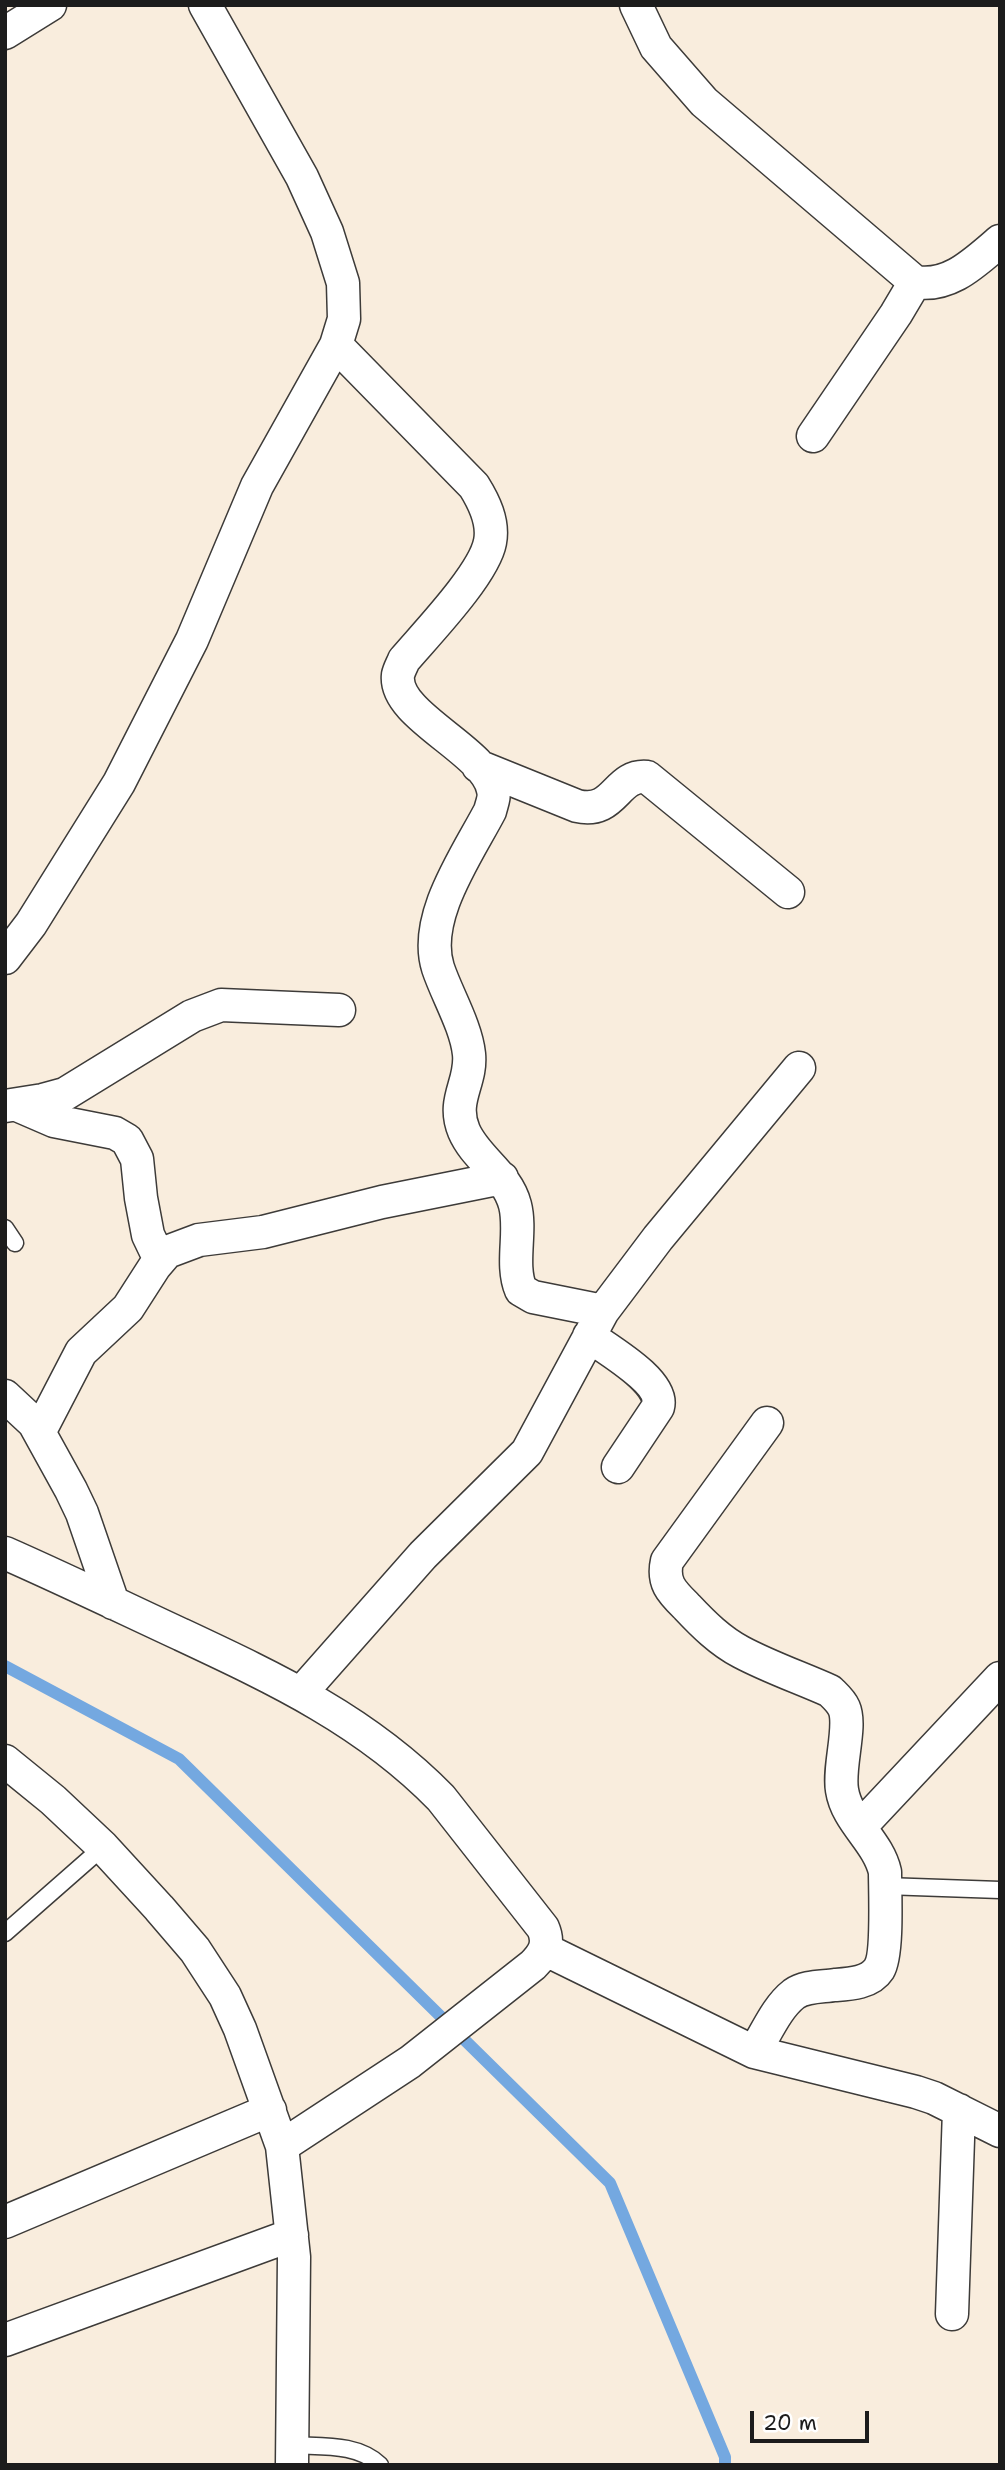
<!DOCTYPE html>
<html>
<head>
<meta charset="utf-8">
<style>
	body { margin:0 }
	#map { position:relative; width:1005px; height:2470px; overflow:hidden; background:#f9eddd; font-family:"Shantell Sans",sans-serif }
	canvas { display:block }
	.frame { position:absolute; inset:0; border:7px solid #1c1c1c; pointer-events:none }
	.scale { position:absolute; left:750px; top:2411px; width:119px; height:32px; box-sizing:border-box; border:4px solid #1c1c1c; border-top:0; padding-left:9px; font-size:21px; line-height:24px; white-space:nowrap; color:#1c1c1c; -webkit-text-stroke:5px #fff; paint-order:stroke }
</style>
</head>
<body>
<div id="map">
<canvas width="1005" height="2470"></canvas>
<div class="frame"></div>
<div class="scale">20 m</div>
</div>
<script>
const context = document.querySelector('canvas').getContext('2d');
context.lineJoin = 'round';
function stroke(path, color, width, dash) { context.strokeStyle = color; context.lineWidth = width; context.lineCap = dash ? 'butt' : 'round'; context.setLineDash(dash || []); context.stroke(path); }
stroke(new Path2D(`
	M 5,1666 L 179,1759 L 610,2183 L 725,2457 L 725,2465`), '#74a8e0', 12);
const service = new Path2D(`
	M 5,1228 L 15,1243
	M 885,1886 L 1000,1890
	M 5,1933 L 103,1847
	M 292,2445 C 322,2447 357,2443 380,2465`);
const minor = new Path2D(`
	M 636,5 L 656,47 L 704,102 L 915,282 C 950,288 975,262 1000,241
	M 5,33 L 50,5
	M 336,345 L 474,486 C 484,502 494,522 490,542 C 484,574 427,633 404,660 C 402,665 399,670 398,675 C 393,716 486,750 493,790 C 495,797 492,803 490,811 C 467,855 422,918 438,968 C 447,995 466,1026 469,1054 C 472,1083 451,1100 464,1131 C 476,1159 507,1174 515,1205 C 522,1232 510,1264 521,1290 L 533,1297 L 603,1311
	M 813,436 L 896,314 L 915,282
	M 478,766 L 577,806 C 616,815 615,774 647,777 L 788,892
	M 5,958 L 31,924 L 119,783 L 192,640 L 257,486 L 336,345 L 344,319 L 343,283 L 327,232 L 302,177 L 205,5
	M 17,1105 L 54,1121 L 115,1133 L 127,1140 L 137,1159 L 141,1198 L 148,1235 L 160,1260
	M 5,1106 L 43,1100 L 65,1094 L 192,1016 L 221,1005 L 339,1010
	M 589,1336 C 608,1350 665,1382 658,1407 L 618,1467
	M 5,1396 L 34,1423 L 71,1490 L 82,1513 L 113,1603
	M 40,1431 L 81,1352 L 128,1308 L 155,1266 L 167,1252 L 199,1240 L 263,1232 L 382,1202 L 502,1178
	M 5,1553 C 64,1579 122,1607 180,1634 C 276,1679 366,1721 441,1798 L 543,1928 C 550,1944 544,1954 533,1965 L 410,2062 L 282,2146
	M 301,1693 L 423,1555 L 527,1452 L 603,1311 L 658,1238 L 799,1068
	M 5,1761 L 53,1800 L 103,1847 L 159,1908 L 195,1950 L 225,1996 L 240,2029 L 282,2146 L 294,2257 L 292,2465
	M 861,1826 L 1000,1678
	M 546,1950 L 754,2052 L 916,2092 L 934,2098 L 1000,2131
	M 754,2052 C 766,2034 776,2008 794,1994 C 805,1986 822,1987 835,1985 C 850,1984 870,1983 879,1969 C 888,1955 885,1891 885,1872 C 878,1841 847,1822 842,1790 C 838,1767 852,1726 844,1708 C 841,1701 835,1696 830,1691 C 801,1678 769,1667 741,1652 C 720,1641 703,1624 687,1607 C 672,1592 662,1583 667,1561 L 767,1423
	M 5,2222 L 270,2110
	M 952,2314 L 959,2110
	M 5,2340 L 292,2235`);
stroke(service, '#3d3b39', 19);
stroke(minor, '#3d3b39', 35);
stroke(service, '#fff', 16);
stroke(minor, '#fff', 32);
</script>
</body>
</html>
